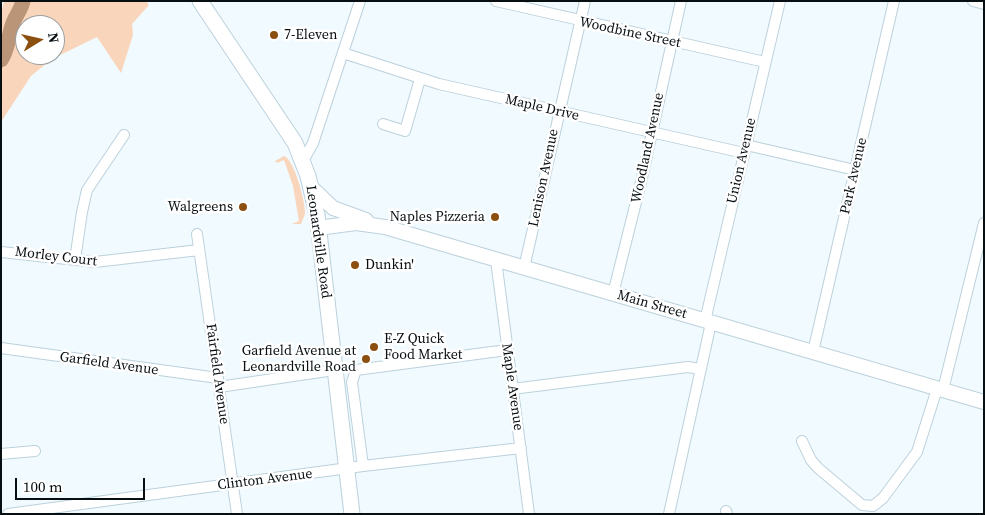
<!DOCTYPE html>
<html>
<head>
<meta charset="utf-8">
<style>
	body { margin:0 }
	#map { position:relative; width:985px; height:515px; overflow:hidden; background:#f1fafe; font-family:"Source Serif 4",serif }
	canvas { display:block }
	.frame { position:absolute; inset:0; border:2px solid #070f12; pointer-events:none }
	.north { position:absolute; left:15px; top:15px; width:50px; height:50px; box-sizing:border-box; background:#fff; border:1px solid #9c9fa0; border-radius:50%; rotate:81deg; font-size:14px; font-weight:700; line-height:20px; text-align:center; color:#070f12 }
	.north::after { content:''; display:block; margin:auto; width:18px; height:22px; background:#8b4f0f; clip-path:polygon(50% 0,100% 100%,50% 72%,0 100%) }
	.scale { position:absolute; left:15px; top:478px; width:130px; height:22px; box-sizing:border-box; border:2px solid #070f12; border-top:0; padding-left:6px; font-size:15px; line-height:18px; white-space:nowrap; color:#070f12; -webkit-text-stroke:4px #fff; paint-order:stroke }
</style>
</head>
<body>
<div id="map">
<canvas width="985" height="515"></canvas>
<div class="frame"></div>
<div class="north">N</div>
<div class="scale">100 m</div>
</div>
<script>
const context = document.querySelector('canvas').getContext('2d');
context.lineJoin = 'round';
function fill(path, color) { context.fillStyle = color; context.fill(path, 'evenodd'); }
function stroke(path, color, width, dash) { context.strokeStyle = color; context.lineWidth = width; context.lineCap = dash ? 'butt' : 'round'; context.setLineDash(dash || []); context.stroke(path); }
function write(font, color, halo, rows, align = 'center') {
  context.font = font + ' "Source Serif 4",serif'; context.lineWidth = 5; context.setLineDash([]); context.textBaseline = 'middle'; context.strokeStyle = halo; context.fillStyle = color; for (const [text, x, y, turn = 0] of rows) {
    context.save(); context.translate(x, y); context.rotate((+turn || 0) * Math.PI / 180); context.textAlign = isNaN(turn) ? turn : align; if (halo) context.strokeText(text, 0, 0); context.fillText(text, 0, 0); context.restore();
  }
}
fill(new Path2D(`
	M 4,1 L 146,1 L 149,5 L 132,24 L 133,35 L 121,73 L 97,37 L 52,59 L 31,76 L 1,122 L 1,14 ZM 25,25 L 55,25 L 55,55 L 25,55 Z
	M 284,156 C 294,159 306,203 305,214 C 304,217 302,221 301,224 L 292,224 L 299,221 L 293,186 L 284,160 L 277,163 L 275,161 Z`), '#f9d6bb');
stroke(new Path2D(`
	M 1,60 C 9,48 8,36 13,23 C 16,15 21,10 23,1`), '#bb9578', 15);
const street = new Path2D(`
	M 496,1 L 765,62
	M 973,1 L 984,4
	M 343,53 L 439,84 L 744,153
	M 383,124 L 405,131 L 420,79
	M 746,145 L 855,170
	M 303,161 L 313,143 L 360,1
	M 197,234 L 237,514
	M 1,252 L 95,262 L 199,250
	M 75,260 L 82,212 L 87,190 L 124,135
	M 496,260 L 529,514
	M 524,268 L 585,1
	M 613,294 L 642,178 L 681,1
	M 705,321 L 780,1
	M 1,348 L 218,378
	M 813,352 L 894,1
	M 219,387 L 334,370
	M 512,389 L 688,367 L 700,369
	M 943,390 L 984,223
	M 802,441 L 811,460 L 818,468 L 862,505 L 873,506 L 883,498 L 917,452 L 937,389
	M 1,454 L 35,451
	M 363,466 L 352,382 L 356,370 L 507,350
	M 726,511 L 727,514
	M 8,514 L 363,466 L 521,448
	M 669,514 L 711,323`);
const secondary = new Path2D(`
	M 312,188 L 333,208 L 366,220
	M 318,228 L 356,223 L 385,227 L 984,402`);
const primary = new Path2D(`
	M 200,1 L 295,143 L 308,176 L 317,215 L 352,514`);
stroke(street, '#bbd1dc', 12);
stroke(secondary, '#bbd1dc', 16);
stroke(primary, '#bbd1dc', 17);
stroke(street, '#fff', 10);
stroke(secondary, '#fff', 14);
stroke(primary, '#fff', 15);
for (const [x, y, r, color] of [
	[274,35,5,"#8b4f0f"],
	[243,207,5,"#8b4f0f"],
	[495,217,5,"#8b4f0f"],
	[355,265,5,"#8b4f0f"],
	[374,347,5,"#8b4f0f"],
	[366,359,5,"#8b4f0f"]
]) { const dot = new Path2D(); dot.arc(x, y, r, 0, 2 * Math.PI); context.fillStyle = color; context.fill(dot); stroke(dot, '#fff', 2); }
write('14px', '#070f12', '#fff', [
	["Woodbine Street",630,33,12],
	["Maple Drive",542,108,13],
	["Woodland Avenue",648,148,-78],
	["Union Avenue",742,161,-77],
	["Park Avenue",854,176,-77],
	["Lenison Avenue",544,178,-78],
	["Leonardville Road",318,242,82],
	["Morley Court",56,257,7],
	["Main Street",652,305,16],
	["Garfield Avenue",109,364,8],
	["Fairfield Avenue",217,374,82],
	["Maple Avenue",512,387,82],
	["Clinton Avenue",265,480,-7]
]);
write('14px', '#070f12', '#fff', [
	["7-Eleven",284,35],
	["Walgreens",233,207,"right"],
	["Naples Pizzeria",485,217,"right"],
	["Dunkin'",365,265],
	["E-Z Quick",384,339],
	["Food Market",384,355],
	["Garfield Avenue at",356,351,"right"],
	["Leonardville Road",356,367,"right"]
], 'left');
</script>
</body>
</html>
